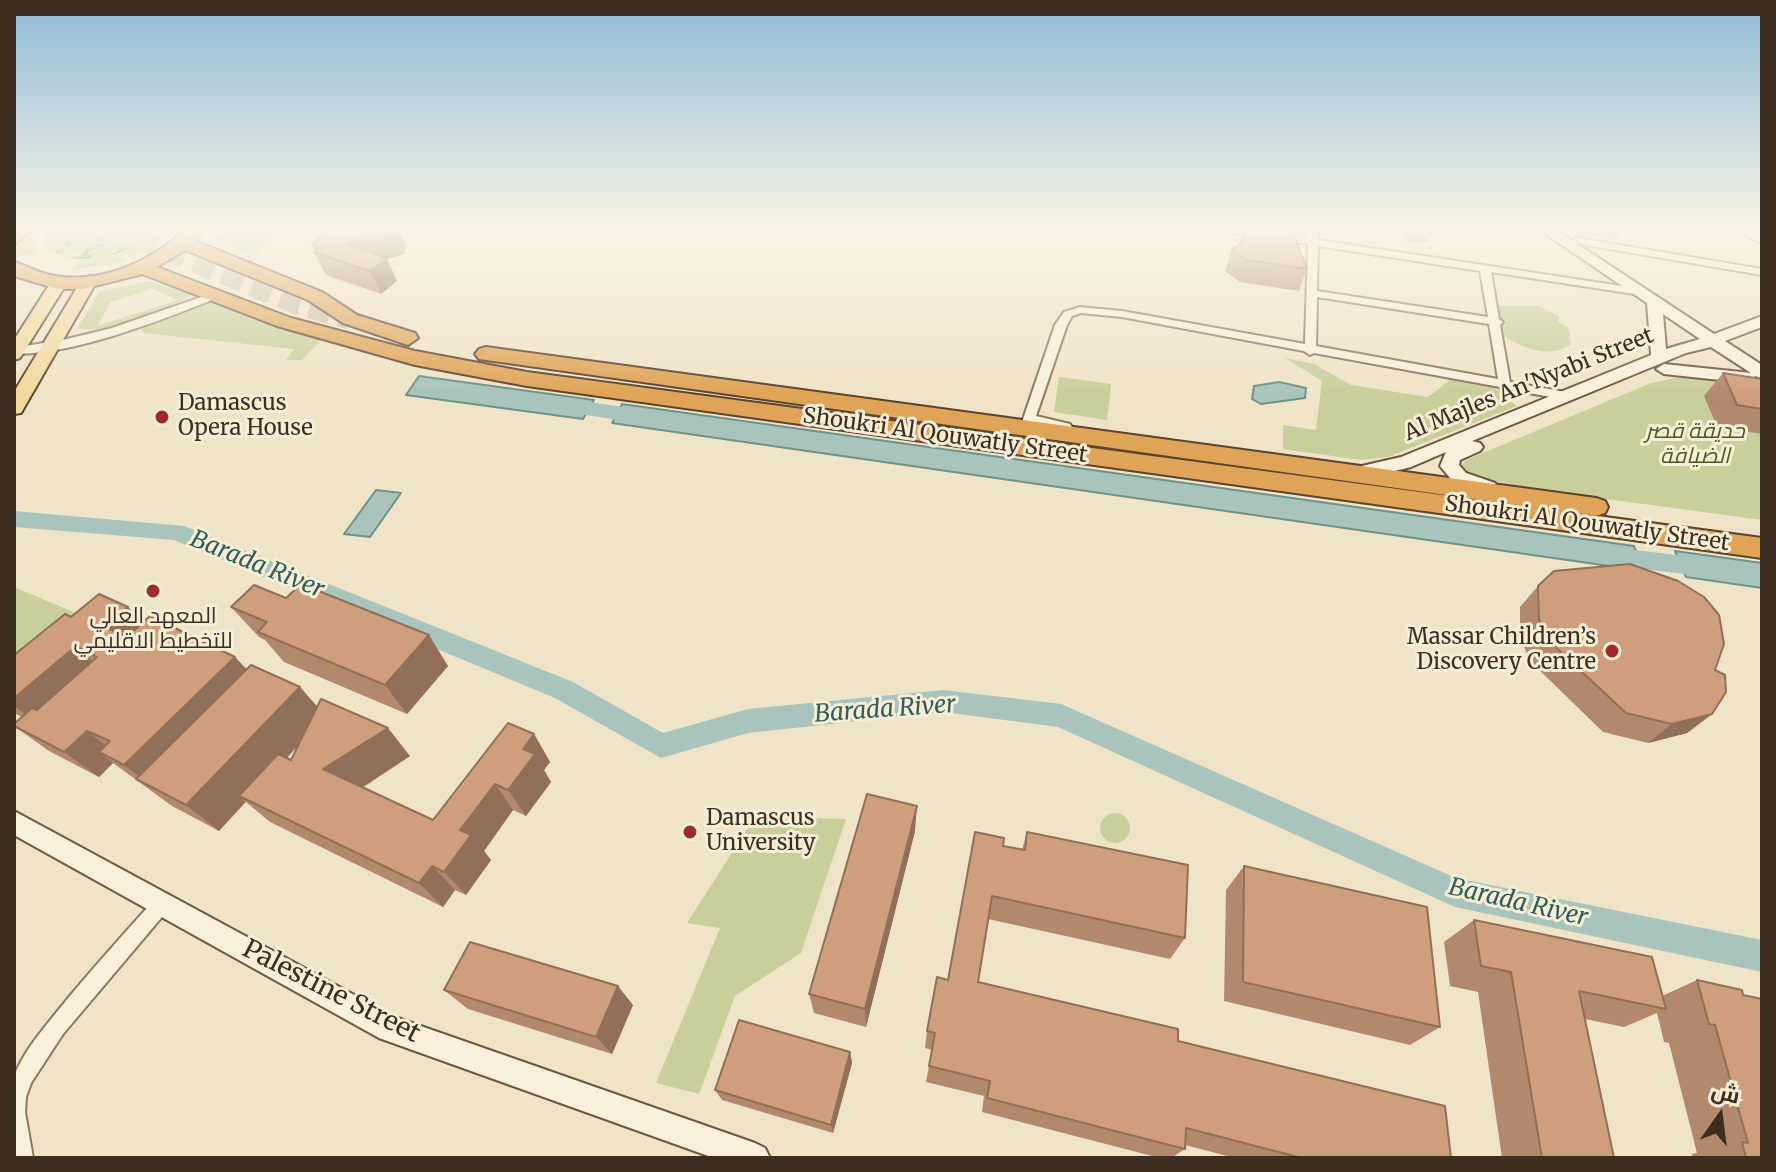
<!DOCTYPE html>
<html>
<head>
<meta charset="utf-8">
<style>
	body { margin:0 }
	#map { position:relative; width:1776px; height:1172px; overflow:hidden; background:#f0e4c8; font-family:Merriweather,Cairo,serif }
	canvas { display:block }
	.frame { position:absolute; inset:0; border:16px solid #3d2e20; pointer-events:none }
	.north { position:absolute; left:1680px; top:1076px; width:80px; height:80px; -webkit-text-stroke:6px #f7eed8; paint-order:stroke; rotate:14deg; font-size:22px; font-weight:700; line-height:32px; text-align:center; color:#3d2e20 }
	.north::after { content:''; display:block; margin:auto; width:28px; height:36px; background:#3d2e20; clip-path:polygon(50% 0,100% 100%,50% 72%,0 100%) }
</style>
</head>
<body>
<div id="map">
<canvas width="1776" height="1172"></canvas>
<div class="frame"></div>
<div class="north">ش</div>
</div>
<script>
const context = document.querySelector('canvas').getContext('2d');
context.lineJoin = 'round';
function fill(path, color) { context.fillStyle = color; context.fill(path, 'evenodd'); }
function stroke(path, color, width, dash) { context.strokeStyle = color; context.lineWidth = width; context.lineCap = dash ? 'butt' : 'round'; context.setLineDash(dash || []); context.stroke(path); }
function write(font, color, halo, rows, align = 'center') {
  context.font = font + ' Merriweather,Cairo,serif'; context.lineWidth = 6; context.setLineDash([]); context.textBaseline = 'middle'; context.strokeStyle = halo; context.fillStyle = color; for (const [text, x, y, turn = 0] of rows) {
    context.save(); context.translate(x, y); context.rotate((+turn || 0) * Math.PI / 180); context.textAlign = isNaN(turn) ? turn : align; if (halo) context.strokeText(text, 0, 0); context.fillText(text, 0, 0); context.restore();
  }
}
fill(new Path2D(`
	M 66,230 L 80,231 L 77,241 L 96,247 L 115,243 L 119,249 L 111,251 L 111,256 L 120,253 L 126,261 L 70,271 L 81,260 L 91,260 L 93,255 L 72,253 L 70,258 L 59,254 L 70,253 L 60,243 L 52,243 L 54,236 L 61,235 L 60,240 Z
	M 136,230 L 150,230 L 142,237 L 148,239 L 155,233 L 171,234 L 130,259 L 125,251 L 134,247 L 121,248 L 117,242 Z
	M 247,230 L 276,230 L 255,256 L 214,240 L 227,232 Z
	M 148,281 L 194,295 C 166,307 108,336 78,328 L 99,292 ZM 153,289 L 178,300 L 97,326 L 111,302 Z
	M 216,300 L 321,340 L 302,360 L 286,360 L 294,349 L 143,333 L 141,329 Z
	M 1498,306 L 1540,306 L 1559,317 L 1558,322 L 1568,327 L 1571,344 C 1547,360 1525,348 1502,335 Z
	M 1285,358 L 1314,364 L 1351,385 L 1428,397 L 1450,380 L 1494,388 L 1517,406 L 1388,457 L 1361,460 L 1283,449 L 1283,425 L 1316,430 L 1322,381 Z
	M 1059,377 L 1111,384 L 1107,420 L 1054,412 Z
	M 1680,377 L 1746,384 L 1762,395 L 1762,520 L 1555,492 L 1467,476 L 1459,467 L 1466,460 L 1651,383 Z
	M 14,587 L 102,624 L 14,691 Z
	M1100 828a15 15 0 1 1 30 0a15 15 0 1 1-30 0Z
	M 777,817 L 846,819 L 801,953 L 735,996 L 699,1094 L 656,1083 L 720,928 L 687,923 L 751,823 Z`), '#c9cf9b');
const water = new Path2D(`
	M 60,230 C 85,230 138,235 156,230 L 149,237 L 145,236 L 148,232 L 134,232 L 117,242 L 122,249 L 131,247 L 113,254 L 120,250 L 115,243 L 93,247 L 84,255 L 91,256 L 89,258 L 72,258 L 82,256 L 91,247 L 78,241 L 61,247 L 63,251 L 58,253 L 53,245 L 77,241 L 80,232 L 65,230 L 55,235 Z
	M 419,376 L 594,400 L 583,419 L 406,395 Z
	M 1279,382 L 1306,388 L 1305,398 L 1261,404 L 1252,399 L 1254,386 Z
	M 622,404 L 1634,546 L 1644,571 L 612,423 Z
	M 376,490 L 401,493 L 370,537 L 344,534 Z
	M 1675,551 L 1762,563 L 1762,588 L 1686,577 Z`);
fill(water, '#a9c4bc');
stroke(water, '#6f938a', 2);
fill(new Path2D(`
	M 555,397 L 650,411 L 660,418 L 650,425 L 548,409 L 545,404 L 548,399 Z
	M 14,511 L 184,526 L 573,682 L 663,733 L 748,709 L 943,690 L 1061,704 L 1456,878 L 1762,940 L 1762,972 L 1455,907 L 1058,727 L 943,712 L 748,733 L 661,758 L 555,698 L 174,540 L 14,527 Z
	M 1609,547 L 1762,565 L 1762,583 L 1609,565 L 1601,562 L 1597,556 L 1601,550 Z`), '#a9c4bc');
stroke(new Path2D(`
	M 14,246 L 67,238 L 130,236 L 297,304 L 350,319`), '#ccc0a6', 21, [21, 10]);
const street = new Path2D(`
	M 1227,230 L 1250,230 L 1308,238 L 1308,230 L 1318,230 L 1318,240 L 1641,289 L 1646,292 L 1641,295 L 1491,272 L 1499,319 L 1503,322 L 1500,325 L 1510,382 L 1571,393 L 1573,396 L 1567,400 L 1512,390 L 1506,394 L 1502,393 L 1500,387 L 1314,353 L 1310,355 L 1304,351 L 1122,317 L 1081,313 L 1072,316 L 1067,325 L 1036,416 L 1070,424 L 1072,427 L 1066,431 L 1033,424 L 1030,431 L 1022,431 L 1020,428 L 1055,325 L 1064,312 L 1080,307 L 1122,311 L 1305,344 L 1308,244 L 1232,233 ZM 1318,246 L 1480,271 L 1488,317 L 1317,291 ZM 1317,297 L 1489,324 L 1498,379 L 1316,346 Z
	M 1736,230 L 1748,230 L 1762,237 L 1762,244 Z
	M 1578,238 L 1762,269 L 1762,275 L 1574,243 L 1574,239 Z
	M 213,293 L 217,294 L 217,298 C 159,321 76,354 14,354 L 14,348 L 67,339 L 112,328 Z
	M 161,896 L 167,899 L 170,905 L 167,911 L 63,1034 L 31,1083 L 26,1097 L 25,1112 L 33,1158 L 14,1158 L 14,1076 C 24,1051 43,1029 60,1008 C 90,971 123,935 155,899 Z`);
const secondary = new Path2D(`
	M 1540,230 L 1556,230 L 1714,334 L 1762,316 L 1762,327 L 1725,341 L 1762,365 L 1762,378 L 1755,376 L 1754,382 L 1748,383 L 1664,374 L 1656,369 L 1664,364 L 1751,373 L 1711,347 L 1686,353 L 1472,441 L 1480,443 L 1483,447 L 1480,451 L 1460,460 L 1459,465 L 1466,473 L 1495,483 L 1497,488 L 1488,495 L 1454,483 L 1440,466 L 1446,452 L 1411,467 L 1359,480 L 1353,478 L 1350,473 L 1353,468 L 1401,457 L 1651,355 L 1647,303 ZM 1663,314 L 1700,339 L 1666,349 Z
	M 14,811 L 395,1017 L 755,1143 L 765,1148 L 770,1158 L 714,1158 L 379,1038 L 14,835 Z`);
const primary = new Path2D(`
	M 89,276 L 97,281 L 21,413 L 14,414 L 14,392 L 81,281 Z
	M 59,278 L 67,283 L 20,358 L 14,360 L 14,340 L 53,279 Z`);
const highway = new Path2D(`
	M 14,230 L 33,230 L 14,244 Z
	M 185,230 L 204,230 L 195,241 L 322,292 L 357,315 L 415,333 L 418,338 L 408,345 L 343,323 L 308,300 L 185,250 L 157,267 L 291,318 L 415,351 L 527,372 L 1762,538 L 1762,558 L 527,386 L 415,365 L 277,326 L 142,274 L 83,289 L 58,289 L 14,276 L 14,262 C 28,266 40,274 55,276 C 102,284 151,261 185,230 Z
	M 486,347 L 1596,498 L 1605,501 L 1608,507 L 1605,513 L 1596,516 L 479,359 L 475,354 L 479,349 Z`);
stroke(street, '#8d765c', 4);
stroke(secondary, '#6f573f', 4);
stroke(primary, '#5b4430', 4);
stroke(highway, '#5b4430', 4);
fill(street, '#faf1dc');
fill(secondary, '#faf1dc');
fill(primary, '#f3d9a0');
fill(highway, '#e0a458');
fill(new Path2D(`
	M 325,230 L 418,230 L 401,232 L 406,246 L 404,254 L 387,259 L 397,281 L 381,294 L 326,275 L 314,252 L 315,251 L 312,245 Z
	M 1243,230 L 1292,230 L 1307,269 L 1299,291 L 1240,282 L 1225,271 L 1232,249 L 1238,246 Z
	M 1403,230 L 1433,230 L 1427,242 L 1405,241 Z
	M 1580,230 L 1622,230 L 1616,240 L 1588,235 Z
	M 1723,373 L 1762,379 L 1762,434 L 1717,427 L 1704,396 Z
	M 1538,586 L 1715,670 L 1712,714 L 1687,733 L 1648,743 L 1603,732 L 1531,662 L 1520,639 L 1520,607 Z
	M 286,598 L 448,666 L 407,714 L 284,662 L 265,640 L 259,637 L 231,607 Z
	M 128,607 L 143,622 L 247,670 L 300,687 L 317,706 L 410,756 L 362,788 L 433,820 L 534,734 L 550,762 L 544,770 L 551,782 L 526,816 L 513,810 L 484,851 L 491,860 L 466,895 L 455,890 L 443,907 L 270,822 L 246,802 L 219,831 L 172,806 L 113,763 L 99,777 L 49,751 L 14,726 L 22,717 L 14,713 L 14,655 L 71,617 ZM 297,747 L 291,760 L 287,758 Z
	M 915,831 L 866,1027 L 814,1013 L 809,994 Z
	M 1027,832 L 1185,938 L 1170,959 L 988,919 L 978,982 L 1178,1041 L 1451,1158 L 1235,1158 L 1185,1145 L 1185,1149 L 1171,1158 L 1160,1158 L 982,1112 L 984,1096 L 926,1082 L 932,1050 L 925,1048 L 927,1031 L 1003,846 L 1022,850 Z
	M 1244,866 L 1440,1027 L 1410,1045 L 1224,1001 L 1226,890 Z
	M 1474,920 L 1662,996 L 1697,980 L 1743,995 L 1762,1158 L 1693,1158 L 1692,1154 L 1697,1153 L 1669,1043 L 1664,1042 L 1657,1013 L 1624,1027 L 1585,1019 L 1614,1158 L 1502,1158 L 1478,992 L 1450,986 L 1444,942 Z
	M 444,990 L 633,1005 L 612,1054 L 468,1009 Z
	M 850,1052 L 852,1063 L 833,1133 L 722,1100 L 715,1090 Z`), '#b2896c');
fill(new Path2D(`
	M 393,230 L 418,230 L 401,232 L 406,246 L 404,254 L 358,267 L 347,244 Z
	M 387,259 L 397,281 L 381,294 L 370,271 Z
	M 128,607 L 157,635 L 135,655 L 105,627 Z
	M 429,635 L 448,666 L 407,714 L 385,685 Z
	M 76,646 L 107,673 L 45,729 L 14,706 L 14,698 Z
	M 235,657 L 261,684 L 157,790 L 124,765 Z
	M 300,687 L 325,716 L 247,800 L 239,796 L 245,802 L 219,831 L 186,805 Z
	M 1712,714 L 1687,733 L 1648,743 L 1672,724 Z
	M 388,728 L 410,756 L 349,796 L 323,769 Z
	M 87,731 L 120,756 L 99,752 L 113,763 L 99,777 L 64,752 Z
	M 534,734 L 550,762 L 544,770 L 551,782 L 526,816 L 508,790 L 523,749 Z
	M 495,784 L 513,810 L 484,851 L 491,860 L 466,895 L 444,872 L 460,830 Z
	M 917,806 L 915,831 L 866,1027 L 865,1009 Z
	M 432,866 L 455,890 L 443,907 L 419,883 Z
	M 618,986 L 633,1005 L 612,1054 L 596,1037 Z
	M 850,1052 L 852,1063 L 833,1133 L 831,1125 Z`), '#916f58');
const building = new Path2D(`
	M 325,230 L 395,230 L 394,232 L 347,244 L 387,259 L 370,271 L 314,252 L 320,247 L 312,245 Z
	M 1245,230 L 1292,230 L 1307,269 L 1247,260 L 1232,249 L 1244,243 Z
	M 1723,373 L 1762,379 L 1762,409 L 1737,405 Z
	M 1630,564 L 1678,581 L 1704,597 L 1719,615 L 1724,644 L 1715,670 L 1725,675 L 1726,692 L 1712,714 L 1672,724 L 1626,713 L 1550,642 L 1539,619 L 1538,586 L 1554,571 Z
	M 301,584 L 429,635 L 385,685 L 258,632 L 267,622 L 231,607 L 254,585 L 286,598 Z
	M 99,594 L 128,607 L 105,627 L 127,637 L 150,616 L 235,657 L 124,765 L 99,752 L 110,741 L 87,731 L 64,752 L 14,726 L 14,724 L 32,708 L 37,710 L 97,657 L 76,646 L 14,698 L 14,655 L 65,614 L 71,617 Z
	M 251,665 L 300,687 L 186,805 L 136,779 Z
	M 321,699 L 388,728 L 323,769 L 433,820 L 508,723 L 534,734 L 523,749 L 535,754 L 508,790 L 495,784 L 460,830 L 471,835 L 444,872 L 432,866 L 419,883 L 239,796 L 278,754 L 291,760 Z
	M 867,794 L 917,806 L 865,1009 L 809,994 Z
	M 975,832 L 1004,838 L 1003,846 L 1025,850 L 1027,832 L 1188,865 L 1185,938 L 992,896 L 978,982 L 1178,1029 L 1178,1041 L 1445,1106 L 1451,1158 L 1302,1158 L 1186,1128 L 1185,1149 L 987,1098 L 990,1081 L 929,1066 L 935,1033 L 927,1031 L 937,977 L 948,980 Z
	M 1244,866 L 1427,907 L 1440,1027 L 1243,982 Z
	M 1474,920 L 1652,957 L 1666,1009 L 1579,991 L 1614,1158 L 1542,1158 L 1511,972 L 1481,966 Z
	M 470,942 L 618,986 L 596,1037 L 444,990 Z
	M 1697,980 L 1742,990 L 1743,995 L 1762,999 L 1762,1158 L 1746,1158 L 1742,1142 L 1748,1143 L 1715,1025 L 1709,1024 Z
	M 739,1020 L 850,1052 L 831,1125 L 715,1090 Z`);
fill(building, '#cf9f7d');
stroke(building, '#916f58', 2);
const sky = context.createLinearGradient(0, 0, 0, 394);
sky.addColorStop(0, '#8fbad6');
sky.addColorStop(0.58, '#f8f3e6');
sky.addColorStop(1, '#f8f3e600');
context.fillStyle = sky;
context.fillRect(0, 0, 1776, 394);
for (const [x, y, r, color] of [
	[162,417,8,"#9e2a2b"],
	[153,591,8,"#9e2a2b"],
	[1612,651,8,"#9e2a2b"],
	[690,832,8,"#9e2a2b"]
]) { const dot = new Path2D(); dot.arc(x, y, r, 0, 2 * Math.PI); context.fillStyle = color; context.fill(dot); stroke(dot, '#f7eed8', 3); }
write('22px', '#3d2e20', '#f7eed8', [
	["Al Majles An'Nyabi Street",1529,385,-22],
	["Shoukri Al Qouwatly Street",945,436,8],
	["Shoukri Al Qouwatly Street",1587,524,8]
]);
write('22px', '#3d2e20', '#f7eed8', [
	["Damascus",178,404],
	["Opera House",178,429],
	["المعهد العالي",153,617,"center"],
	["للتخطيط الاقليمي",153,642,"center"],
	["Massar Children’s",1596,638,"right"],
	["Discovery Centre",1596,663,"right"],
	["Damascus",706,819],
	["University",706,844]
], 'left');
write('italic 22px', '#4d5a26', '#f7eed8', [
	["حديقة قصر",1695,432],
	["الضيافة",1695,457]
]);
write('italic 24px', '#2f5d5a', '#f7eed8', [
	["Barada River",257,565,22],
	["Barada River",885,710,-4],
	["Barada River",1518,903,13]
]);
write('26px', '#3d2e20', '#f7eed8', [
	["Palestine Street",331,992,27]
]);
</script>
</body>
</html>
